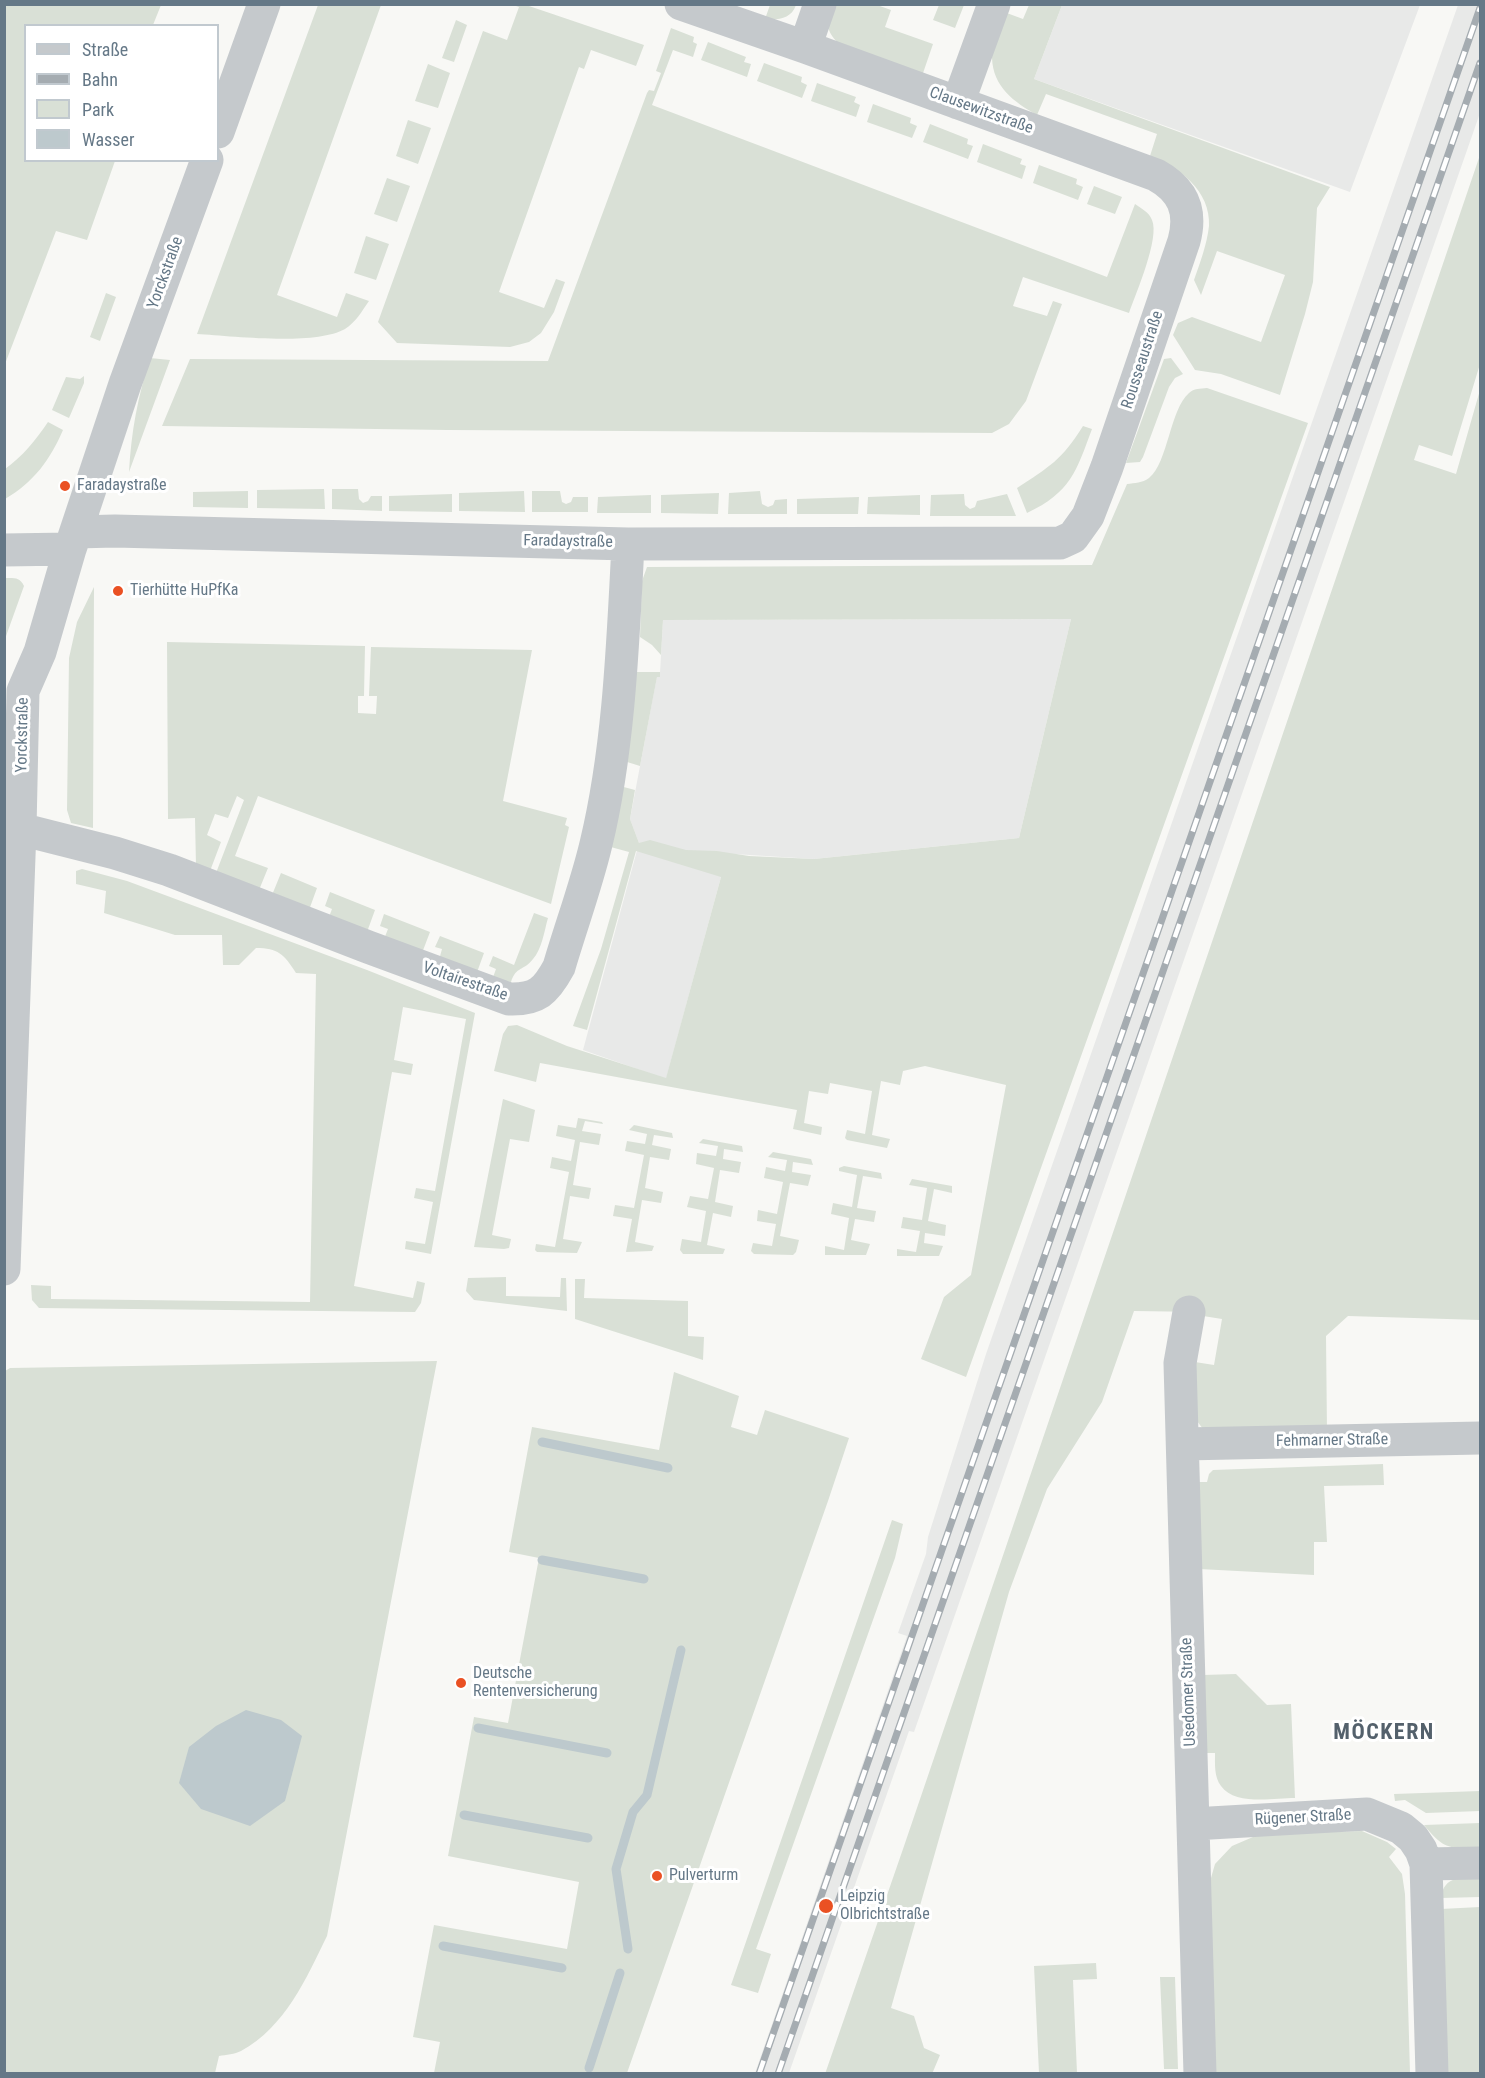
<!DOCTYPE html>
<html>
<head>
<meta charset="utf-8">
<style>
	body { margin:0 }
	#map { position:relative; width:1485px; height:2078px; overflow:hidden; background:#f8f8f5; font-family:"Roboto Condensed",sans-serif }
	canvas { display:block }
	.frame { position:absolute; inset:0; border:6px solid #657887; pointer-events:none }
	.legend { position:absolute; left:24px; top:24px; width:195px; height:138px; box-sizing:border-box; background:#fff; border:2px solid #c1c9cf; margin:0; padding:8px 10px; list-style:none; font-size:18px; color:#657887 }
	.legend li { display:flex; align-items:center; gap:12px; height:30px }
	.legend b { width:30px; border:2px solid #c1c9cf }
</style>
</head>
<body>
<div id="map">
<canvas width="1485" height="2078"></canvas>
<div class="frame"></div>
<ul class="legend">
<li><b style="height:8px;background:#c5c9cc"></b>Straße</li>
<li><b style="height:8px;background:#a5acb1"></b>Bahn</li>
<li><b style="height:16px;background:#d9e0d6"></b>Park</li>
<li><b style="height:16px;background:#bdc9cd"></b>Wasser</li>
</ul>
</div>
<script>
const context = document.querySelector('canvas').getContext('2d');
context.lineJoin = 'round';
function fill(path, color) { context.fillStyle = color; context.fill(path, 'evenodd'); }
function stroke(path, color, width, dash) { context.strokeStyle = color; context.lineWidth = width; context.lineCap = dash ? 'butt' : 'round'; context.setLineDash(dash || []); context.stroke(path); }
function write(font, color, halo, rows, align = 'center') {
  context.font = font + ' "Roboto Condensed",sans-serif'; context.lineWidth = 6; context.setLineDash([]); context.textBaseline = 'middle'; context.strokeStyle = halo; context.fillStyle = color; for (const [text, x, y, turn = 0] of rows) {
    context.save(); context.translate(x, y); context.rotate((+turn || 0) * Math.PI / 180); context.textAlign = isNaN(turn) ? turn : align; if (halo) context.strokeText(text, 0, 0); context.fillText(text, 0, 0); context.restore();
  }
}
fill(new Path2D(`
	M 1062,5 L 1420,5 L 1350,192 L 1034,79 Z
	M 1458,5 L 1480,5 L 1480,113 L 914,1732 L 909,1731 L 789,2073 L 755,2073 L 907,1636 L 898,1633 L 926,1554 L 928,1537 L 986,1354 Z
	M 1071,619 L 1019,838 L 814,859 L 734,854 L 721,877 L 666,1079 L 583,1050 L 639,843 L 630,819 L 657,676 L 660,673 L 663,620 Z`), '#e8e9e8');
fill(new Path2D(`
	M 5,4 L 161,5 L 153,25 L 26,26 L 26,160 L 115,161 L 87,240 L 56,231 L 5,364 Z
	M 318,5 L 381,5 L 277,295 L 337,317 L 346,293 L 369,301 C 362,311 356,322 345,329 C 315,346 232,336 197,334 Z
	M 513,5 L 526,5 L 644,45 L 636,66 L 591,50 L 584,69 L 579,67 L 499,292 L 544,308 L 556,279 L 565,282 L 554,312 L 541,333 L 529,342 L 510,347 L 397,343 L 378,322 L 483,31 L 507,40 L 519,7 Z
	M 770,5 L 796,5 C 791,19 779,20 765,19 Z
	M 830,5 L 877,5 L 891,10 L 885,27 L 933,44 L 922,76 L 839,44 C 825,30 827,23 830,5 Z
	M 939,5 L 964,5 L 955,28 L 933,20 Z
	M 1029,5 L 1062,5 L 1034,79 L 1330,187 L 1317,208 L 1313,282 L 1305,314 L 1280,395 L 1221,374 L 1195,370 L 1173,335 L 1178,323 L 1192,317 L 1261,342 L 1285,275 L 1217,251 L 1201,295 L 1194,280 C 1200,263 1207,244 1209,226 C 1211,191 1179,167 1150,156 L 1157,134 L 1046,94 L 1037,115 C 1014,102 993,87 992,58 C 991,46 1001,24 1004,12 L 1023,19 Z
	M 456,20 L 467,25 L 454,62 L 442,58 Z
	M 671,28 L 694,37 L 693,42 L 697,44 L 693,57 L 673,50 L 652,105 L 1107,277 L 1135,204 C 1142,209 1149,212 1152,220 C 1160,238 1136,293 1129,313 L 1023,277 L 1013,306 L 1047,316 L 1053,301 L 1062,304 L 1026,401 L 1009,424 L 992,433 L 448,430 L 162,426 L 190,359 L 548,361 L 647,93 L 649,90 L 654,91 L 661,73 L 656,71 Z
	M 708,42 L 746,57 L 744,62 L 751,64 L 747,77 L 701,60 Z
	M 764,63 L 802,77 L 801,82 L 807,85 L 802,98 L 757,81 Z
	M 428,64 L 450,73 L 438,108 L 415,101 Z
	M 817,83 L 856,97 L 854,102 L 860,105 L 856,117 L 811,101 Z
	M 873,104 L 911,118 L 910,123 L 917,126 L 912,138 L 867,122 Z
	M 408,120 L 431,128 L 418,164 L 396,156 Z
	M 930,124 L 968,139 L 967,144 L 973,146 L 968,159 L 923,142 Z
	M 983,144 L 1022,159 L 1020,164 L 1026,166 L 1022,179 L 977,162 Z
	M 1480,155 L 1480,364 L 1452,456 L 1419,445 L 1414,460 L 1456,474 L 1480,390 L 1480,1320 L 1348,1316 L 1326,1336 L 1327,1432 L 1203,1429 L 1197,1421 L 1195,1362 L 1214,1365 L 1222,1319 L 1203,1316 L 1203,1312 L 1134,1311 L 1102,1402 L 1047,1489 L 1009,1592 L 891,2008 L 914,2016 L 924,2048 L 940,2055 L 932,2074 L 825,2074 L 903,1849 Z
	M 1039,165 L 1077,179 L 1076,184 L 1083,187 L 1078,200 L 1033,183 Z
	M 387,178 L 410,186 L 397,222 L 374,214 Z
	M 1094,186 L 1122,197 L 1115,214 L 1087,204 Z
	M 366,236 L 389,244 L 376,280 L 354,273 Z
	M 106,293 L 116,297 L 100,341 L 90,337 Z
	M 150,358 L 170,360 L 129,472 C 131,432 138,396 150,358 Z
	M 1171,358 L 1183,374 L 1175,378 L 1169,387 L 1143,457 L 1140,462 L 1126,463 L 1164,359 Z
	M 84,376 L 84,383 L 69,418 L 52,410 L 66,377 L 80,379 Z
	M 1207,388 L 1308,423 L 966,1377 L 921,1359 L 944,1297 L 971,1275 L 1006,1085 L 925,1066 L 903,1071 L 900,1085 L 881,1081 L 872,1135 L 890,1139 L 887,1148 L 847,1140 L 845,1138 L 847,1130 L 865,1134 L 872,1091 L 830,1083 L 828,1094 L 809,1091 L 804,1123 L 822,1127 L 821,1135 L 793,1129 L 797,1110 L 540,1063 L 536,1082 L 494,1071 L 503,1034 L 508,1026 L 517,1025 L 567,1046 L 666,1078 L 721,877 L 636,851 L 587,1030 L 573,1026 L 601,949 L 629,852 L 607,846 L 620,786 L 635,790 L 630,819 L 639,843 L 650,840 L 686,850 L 717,851 L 749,856 L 814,859 L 1019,838 L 1071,619 L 663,620 L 661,655 L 652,645 L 640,637 L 642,581 L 647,567 L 1092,565 L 1127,484 C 1135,483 1142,483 1149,478 C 1168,463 1170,409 1189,393 C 1194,388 1200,389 1207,388 Z
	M 48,422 L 63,430 C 50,460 34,482 5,499 L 5,469 C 23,456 35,441 48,422 Z
	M 1083,426 L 1092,429 C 1076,472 1071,492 1027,513 L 1017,488 C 1049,467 1062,460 1083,426 Z
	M 324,489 L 325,509 L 257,508 L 257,490 Z
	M 332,489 L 358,489 L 359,499 L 363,503 L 368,501 L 371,496 L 382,496 L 382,511 L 332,509 Z
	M 248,491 L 248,508 L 193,507 L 193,492 Z
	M 524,491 L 525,512 L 459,511 L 459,493 Z
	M 532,491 L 560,491 L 562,502 L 566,504 L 571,502 L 573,497 L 588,497 L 588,512 L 532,512 Z
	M 760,491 L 762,504 L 768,507 L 773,505 L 775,500 L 787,499 L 787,514 L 728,514 L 729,493 Z
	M 719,493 L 718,514 L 661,513 L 661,495 Z
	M 452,494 L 452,512 L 389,511 L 389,496 Z
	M 964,494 L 965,505 L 970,509 L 975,507 L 977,501 L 1007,494 L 1016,516 L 930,516 L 931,495 Z
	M 651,495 L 651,513 L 597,513 L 598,497 Z
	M 920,495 L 920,515 L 867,514 L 868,497 Z
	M 859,497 L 858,514 L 797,514 L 797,499 Z
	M 5,578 C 14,578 20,577 24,586 L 5,639 Z
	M 94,587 L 93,828 L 71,823 L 67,810 L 69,658 L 77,622 Z
	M 167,642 L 365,646 L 364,696 L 358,696 L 358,713 L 376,714 L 377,696 L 369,696 L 371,647 L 532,650 L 503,801 L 567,818 L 565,825 L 569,827 L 551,904 L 258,796 L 235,856 L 268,868 L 259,890 L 216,873 L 244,800 L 237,796 L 228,818 L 215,814 L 207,835 L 221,842 L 210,871 L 196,866 L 195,818 L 168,819 Z
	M 636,672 L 660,672 L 660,677 L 657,677 L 640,766 L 624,761 Z
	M 82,869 L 127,881 L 367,970 L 475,1013 L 431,1254 L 405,1249 L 406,1241 L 425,1244 L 433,1202 L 414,1198 L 416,1188 L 435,1191 L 466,1019 L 403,1007 L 394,1060 L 413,1064 L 411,1075 L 392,1072 L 354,1286 L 413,1298 L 417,1281 L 425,1283 L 421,1303 L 415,1312 L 39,1308 L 32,1300 L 31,1285 L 51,1286 L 51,1299 L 310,1302 L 316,974 L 296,973 C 284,954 278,948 256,948 L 239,965 L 223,965 L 222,935 L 175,935 L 104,913 L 106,891 L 76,884 L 76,871 Z
	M 281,873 L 317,888 L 309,910 L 272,895 Z
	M 330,892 L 375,910 L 367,932 L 329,917 L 332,909 L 325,906 Z
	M 534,913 L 548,918 C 544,932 542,949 533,959 C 524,971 516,966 511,982 L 492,980 L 496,969 L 489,966 L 493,956 L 514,965 Z
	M 384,914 L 430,932 L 422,953 L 384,939 L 388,929 L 380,926 Z
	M 440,936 L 484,953 L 476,975 L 439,960 L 442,949 L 435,947 Z
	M 503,1099 L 535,1110 L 529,1142 L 510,1139 L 492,1235 L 511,1239 L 509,1248 L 504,1249 L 474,1247 Z
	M 578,1118 L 602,1122 L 603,1124 L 585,1121 L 582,1131 L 601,1134 L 599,1145 L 580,1142 L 573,1185 L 591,1188 L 589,1199 L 570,1196 L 563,1239 L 582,1242 L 577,1253 L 537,1252 L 535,1250 L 536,1244 L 555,1247 L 569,1172 L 550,1168 L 552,1157 L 571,1161 L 575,1140 L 556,1136 L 558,1125 L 576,1128 Z
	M 634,1125 L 672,1133 L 673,1138 L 654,1135 L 652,1145 L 671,1149 L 669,1160 L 650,1157 L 645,1188 L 663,1192 L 661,1203 L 642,1200 L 635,1242 L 654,1246 L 652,1251 L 626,1252 L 632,1219 L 613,1216 L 615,1205 L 634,1208 L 644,1155 L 625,1151 L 627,1141 L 645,1144 L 647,1134 L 629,1130 Z
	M 703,1139 L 742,1146 L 743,1152 L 724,1149 L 723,1159 L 741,1162 L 739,1173 L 720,1170 L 715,1202 L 733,1206 L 731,1217 L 713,1213 L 707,1245 L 725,1249 L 723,1254 L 683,1254 L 680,1250 L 682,1239 L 701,1242 L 706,1211 L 687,1207 L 690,1196 L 708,1199 L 714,1168 L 696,1164 L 697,1153 L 716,1156 L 718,1146 L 699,1143 Z
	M 773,1152 L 811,1159 L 813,1165 L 793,1162 L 792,1172 L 811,1175 L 808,1186 L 790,1183 L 780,1236 L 799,1240 L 796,1252 L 793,1255 L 754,1254 L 751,1251 L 753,1243 L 772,1246 L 776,1224 L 757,1221 L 758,1210 L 777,1214 L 783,1182 L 764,1178 L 766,1167 L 785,1171 L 787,1160 L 768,1157 Z
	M 844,1166 L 881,1173 L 882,1179 L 863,1176 L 857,1208 L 876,1211 L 874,1222 L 855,1219 L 851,1240 L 870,1244 L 866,1255 L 825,1255 L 825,1246 L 844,1250 L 849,1218 L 831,1214 L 833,1203 L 852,1207 L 857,1175 L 839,1171 L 839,1168 Z
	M 912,1179 L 952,1186 L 952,1193 L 934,1189 L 928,1221 L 946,1225 L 945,1236 L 925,1233 L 924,1243 L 943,1246 L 939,1256 L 897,1256 L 897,1249 L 916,1252 L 920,1231 L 901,1228 L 903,1217 L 922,1220 L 927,1188 L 909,1185 Z
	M 506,1277 L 506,1296 L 560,1297 L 561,1278 L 566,1278 L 567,1311 L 474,1300 L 466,1291 L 468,1278 Z
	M 575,1279 L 585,1279 L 584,1298 L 688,1301 L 688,1336 L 704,1337 L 703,1360 L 575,1319 Z
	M 437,1361 L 327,1936 C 306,1979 285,2027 241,2051 C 235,2054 226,2055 219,2056 L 215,2073 L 5,2073 L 5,1371 L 10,1368 Z
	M 674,1372 L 739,1396 L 731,1427 L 757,1435 L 765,1410 L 849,1438 L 828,1501 L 627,2073 L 434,2073 L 440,2042 L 413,2037 L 434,1925 L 567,1949 L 579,1882 L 448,1856 L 474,1717 L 508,1723 L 539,1558 L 509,1552 L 532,1427 L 659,1450 Z
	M 1383,1464 L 1384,1485 L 1324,1486 L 1327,1542 L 1314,1542 L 1314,1575 L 1199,1569 L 1197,1482 L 1207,1482 L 1209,1474 L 1213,1470 Z
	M 892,1520 L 903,1524 L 895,1558 L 756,1949 L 771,1954 L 758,1993 L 731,1985 Z
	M 1236,1674 L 1267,1705 L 1291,1704 L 1295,1798 C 1274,1798 1235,1806 1221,1786 C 1214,1777 1215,1764 1215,1753 L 1205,1753 L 1203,1675 Z
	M 1480,1791 L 1480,1811 L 1426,1813 L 1405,1800 L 1395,1801 L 1394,1794 Z
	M 1480,1823 L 1480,1848 C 1450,1848 1445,1851 1424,1825 Z
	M 1362,1831 L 1387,1842 L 1396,1849 L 1389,1857 L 1402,1874 L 1405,1894 L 1410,2073 L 1210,2073 L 1207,1892 L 1215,1864 L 1232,1846 L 1260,1834 Z
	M 1480,1876 L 1480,1897 L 1441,1898 C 1444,1875 1462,1878 1480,1876 Z
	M 1480,1907 L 1480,2073 L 1447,2073 L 1441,1909 Z
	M 1096,1963 L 1097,1979 L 1073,1980 L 1077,2073 L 1039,2073 L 1034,1966 Z
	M 1160,1977 L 1175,1977 L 1178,2069 L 1164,2069 Z`), '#d9e0d6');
fill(new Path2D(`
	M 246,1710 L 281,1720 L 302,1736 L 285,1801 L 250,1826 L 201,1809 L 179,1783 L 189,1747 L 216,1726 Z`), '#bdc9cd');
stroke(new Path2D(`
	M 542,1442 L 668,1468
	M 542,1560 L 644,1579
	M 478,1728 L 607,1753
	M 464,1815 L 588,1838
	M 443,1946 L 562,1968
	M 628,1949 L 616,1869 L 633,1812 L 647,1795 L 681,1650
	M 589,2068 L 620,1973`), '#bdc9cd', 9);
stroke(new Path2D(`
	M 805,47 L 820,4
	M 958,103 L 994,4
	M 218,132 L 264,4
	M 76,532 L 115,531 L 628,544 L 1060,543 L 1073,537 L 1088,516 L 1107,467 L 1184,241 C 1192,211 1183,190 1156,175 L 805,47 L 681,4
	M 4,550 L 70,549
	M 20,829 L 115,853 L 169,870 L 368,947 L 509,999 C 537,1000 546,991 559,967 C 571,926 586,886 596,844 C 619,749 623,642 628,544
	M 4,1269 L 20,829 L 23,691 L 40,652 L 70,549 L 125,384 L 207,160
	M 1189,1312 L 1180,1363 L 1200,2074
	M 1183,1444 L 1480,1438
	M 1193,1824 L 1367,1814 L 1401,1828 L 1413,1838 L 1421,1850 L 1426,1864 L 1432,2074
	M 1426,1864 L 1480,1863`), '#c5c9cc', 33);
const rail = new Path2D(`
	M 759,2074 L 1480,8
	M 778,2074 L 1480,63`);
stroke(rail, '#a5acb1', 7);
stroke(rail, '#fff', 4.5, [14]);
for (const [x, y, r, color] of [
	[65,486,6,"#ea5123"],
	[118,591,6,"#ea5123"],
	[461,1683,6,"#ea5123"],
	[657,1876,6,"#ea5123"],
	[826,1906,8,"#ea5123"]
]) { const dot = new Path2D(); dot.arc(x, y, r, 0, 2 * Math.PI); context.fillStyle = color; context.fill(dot); stroke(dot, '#fff', 2); }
write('16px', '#657887', '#fff', [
	["Clausewitzstraße",981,111,20],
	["Yorckstraße",166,273,-70],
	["Rousseaustraße",1143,360,-72],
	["Faradaystraße",568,542,1],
	["Yorckstraße",23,735,-89],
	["Voltairestraße",465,982,19],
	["Fehmarner Straße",1332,1441,-1],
	["Usedomer Straße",1189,1692,-92],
	["Rügener Straße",1303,1818,-3]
]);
write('16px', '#657887', '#fff', [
	["Faradaystraße",77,486],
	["Tierhütte HuPfKa",130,591],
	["Deutsche",473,1674],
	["Rentenversicherung",473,1692],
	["Pulverturm",669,1876],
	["Leipzig",840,1897],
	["Olbrichtstraße",840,1915]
], 'left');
context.letterSpacing = '1.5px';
write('bold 22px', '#54616c', '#fff', [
	["MÖCKERN",1384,1733]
]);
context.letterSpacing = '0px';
</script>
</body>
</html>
